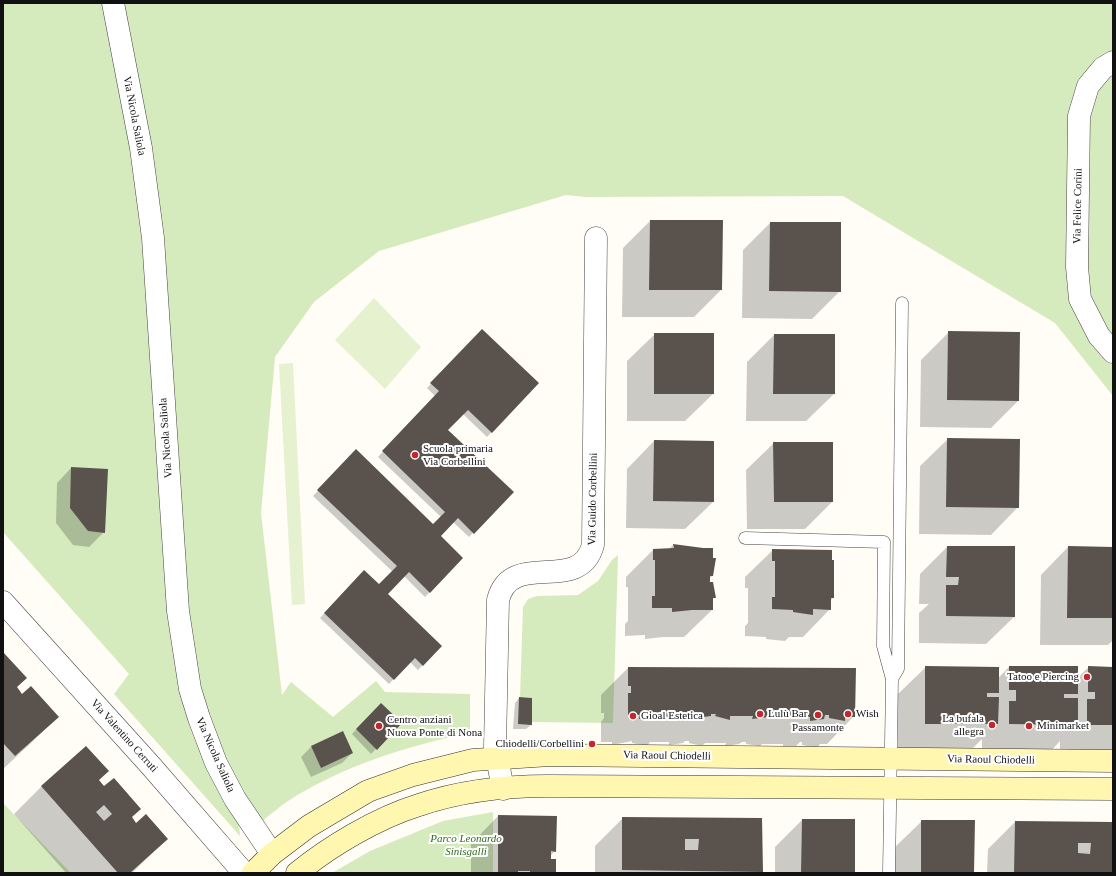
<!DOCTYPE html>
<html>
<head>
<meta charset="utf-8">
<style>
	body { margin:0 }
	#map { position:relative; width:1116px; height:876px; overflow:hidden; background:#fffdf5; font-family:"Times New Roman",serif }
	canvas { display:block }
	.frame { position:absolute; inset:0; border:4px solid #111; pointer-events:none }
</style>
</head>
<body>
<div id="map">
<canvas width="1116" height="876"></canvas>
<div class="frame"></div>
</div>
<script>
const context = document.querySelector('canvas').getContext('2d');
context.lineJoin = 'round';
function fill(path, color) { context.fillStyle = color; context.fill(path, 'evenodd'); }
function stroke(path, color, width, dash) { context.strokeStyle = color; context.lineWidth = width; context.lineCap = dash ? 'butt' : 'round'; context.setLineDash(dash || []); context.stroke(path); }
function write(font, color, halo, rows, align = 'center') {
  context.font = font + ' "Times New Roman",serif'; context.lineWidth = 4; context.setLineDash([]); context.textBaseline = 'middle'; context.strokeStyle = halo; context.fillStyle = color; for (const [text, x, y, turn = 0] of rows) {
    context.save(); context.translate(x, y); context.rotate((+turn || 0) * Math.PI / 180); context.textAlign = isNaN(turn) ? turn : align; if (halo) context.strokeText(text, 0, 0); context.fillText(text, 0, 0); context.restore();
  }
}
fill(new Path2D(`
	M 3,3 L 1113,3 L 1113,396 L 1055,323 L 843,196 L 586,197 L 566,195 L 379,251 L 314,302 L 275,357 L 261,513 L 282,695 L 291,682 L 333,717 L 376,681 L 385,692 L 470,694 L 470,733 C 406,746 343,766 288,801 C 279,807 270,815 261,822 L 235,775 L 240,836 L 114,694 L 129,674 L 3,532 Z
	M 618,555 L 613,723 L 531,722 L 532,698 L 520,697 L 523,607 L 528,599 L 537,596 L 578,595 L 598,581 L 612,560 Z
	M 3,803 L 71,873 L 3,873 Z
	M 493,812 L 493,873 L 332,873 L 370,851 L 443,821 Z`), '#d5ebbd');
fill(new Path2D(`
	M 374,298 L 421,347 L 385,389 L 335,340 Z
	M 293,363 L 305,604 L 292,605 L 279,364 Z`), '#e6f2cf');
fill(new Path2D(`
	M 650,221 L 722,221 L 721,290 L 694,317 L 622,317 L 623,248 Z
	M 770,223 L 840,291 L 812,319 L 742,318 L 743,250 Z
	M 482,330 L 538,383 L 487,437 L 463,414 L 447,430 L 512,492 L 469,537 L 453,522 L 440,536 L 462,558 L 425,597 L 404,576 L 387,594 L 441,646 L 418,670 L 410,662 L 389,684 L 320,618 L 364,571 L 379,586 L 393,572 L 313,496 L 356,451 L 433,525 L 441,517 L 378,457 L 435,396 L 427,388 Z
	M 949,332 L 1018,401 L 991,428 L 920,427 L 921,360 Z
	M 655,334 L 713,394 L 685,421 L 627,421 L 627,361 Z
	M 774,335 L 834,394 L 806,421 L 746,421 L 747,362 Z
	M 948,439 L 1018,507 L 991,535 L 919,534 L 920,466 Z
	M 654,441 L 713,442 L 713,502 L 685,529 L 626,528 L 627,469 Z
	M 774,443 L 832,502 L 805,529 L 747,529 L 746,470 Z
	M 71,468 L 104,532 L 89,547 L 73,545 L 56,523 L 57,483 Z
	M 673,545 L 712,576 L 709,579 L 715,597 L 712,600 L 712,610 L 684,637 L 663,637 L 645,639 L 645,635 L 625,636 L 625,624 L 628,621 L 628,587 L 626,587 L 626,577 L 653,550 L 669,549 Z
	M 947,547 L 1014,617 L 986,644 L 919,643 L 919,613 L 929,604 L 919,604 L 920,574 Z
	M 1068,547 L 1113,548 L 1113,640 L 1108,645 L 1040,645 L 1041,575 Z
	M 773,550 L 833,561 L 833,598 L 830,601 L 830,609 L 803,637 L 789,637 L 785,641 L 766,639 L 766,637 L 745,636 L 745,626 L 748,623 L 748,588 L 745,588 L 745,577 Z
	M 3,654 L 16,688 L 22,695 L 57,717 L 30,744 L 3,769 Z
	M 926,667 L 998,678 L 1009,667 L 1077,678 L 1089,667 L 1113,668 L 1113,753 L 1060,752 L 1060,741 L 1050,752 L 982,751 L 982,739 L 970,751 L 898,751 L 898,694 Z
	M 628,668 L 854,716 L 827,744 L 820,744 L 817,748 L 802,745 L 802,742 L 800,742 L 796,746 L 783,748 L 783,744 L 762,744 L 760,746 L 746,744 L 746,742 L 742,742 L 739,744 L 725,746 L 726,743 L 705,743 L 702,746 L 689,743 L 689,741 L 685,741 L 683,743 L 669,745 L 669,742 L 650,742 L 647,746 L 632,743 L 632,741 L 612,745 L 612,742 L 601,742 L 601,722 L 604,718 L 604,713 L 601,713 L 601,695 Z
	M 519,698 L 531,725 L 526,729 L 513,729 L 515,703 Z
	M 381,704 L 401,723 L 371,754 L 352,734 Z
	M 342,733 L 352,753 L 342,763 L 311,777 L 301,757 L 311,747 Z
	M 98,780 L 136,824 L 166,839 L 132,873 L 66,873 L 14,814 L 42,786 Z
	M 498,816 L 555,851 L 550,856 L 555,873 L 471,873 L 471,844 Z
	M 623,818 L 761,819 L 762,872 L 760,873 L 595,873 L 595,846 Z
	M 802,820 L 854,873 L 775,873 L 775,847 Z
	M 922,821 L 973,873 L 894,873 L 894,848 Z
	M 1015,822 L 1113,823 L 1113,873 L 987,873 L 988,849 Z`), '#0003');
fill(new Path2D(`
	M 650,220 L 723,220 L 722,290 L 649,290 Z
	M 770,222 L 841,222 L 841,292 L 769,291 Z
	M 482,329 L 539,383 L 492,433 L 468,410 L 448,430 L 514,492 L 474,534 L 458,518 L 441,536 L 463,558 L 430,593 L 409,572 L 388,594 L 442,646 L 423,666 L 415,658 L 394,680 L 324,613 L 364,570 L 379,584 L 397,566 L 317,490 L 356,449 L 433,524 L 445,512 L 382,451 L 439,391 L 430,383 Z
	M 948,331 L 1020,332 L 1019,401 L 947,400 Z
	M 654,333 L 714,333 L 714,394 L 654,394 Z
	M 774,334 L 835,334 L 835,394 L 773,394 Z
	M 947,438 L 1020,439 L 1019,508 L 946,507 Z
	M 654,440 L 714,441 L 714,502 L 653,501 Z
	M 773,442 L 833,442 L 833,502 L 774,502 Z
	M 71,467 L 108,469 L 105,533 L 88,531 L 70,508 Z
	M 673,544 L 703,548 L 713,548 L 713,558 L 716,558 L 713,576 L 710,576 L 710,582 L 713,582 L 716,598 L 713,598 L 713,610 L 692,610 L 672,612 L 672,608 L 652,608 L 652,596 L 655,596 L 655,560 L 653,560 L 653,549 L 674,548 Z
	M 947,546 L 1015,546 L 1015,617 L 946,616 L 946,585 L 958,585 L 959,577 L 946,577 Z
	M 1068,546 L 1113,547 L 1113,618 L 1067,618 Z
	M 772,549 L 832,550 L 832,560 L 834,560 L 834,598 L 831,598 L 831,610 L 813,609 L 813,615 L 793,612 L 793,610 L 772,609 L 772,597 L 775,597 L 775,561 L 772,561 Z
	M 3,652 L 27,678 L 17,687 L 22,694 L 31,686 L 59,717 L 15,756 L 3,743 Z
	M 925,666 L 999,667 L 999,693 L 987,693 L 987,697 L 999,697 L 998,724 L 925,724 Z
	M 1009,666 L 1078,666 L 1078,694 L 1064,694 L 1064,698 L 1078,698 L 1078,725 L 1009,724 L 1009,701 L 1016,701 L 1016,690 L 1009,690 Z
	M 1088,666 L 1113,667 L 1113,725 L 1087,725 L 1087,699 L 1095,699 L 1095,692 L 1088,692 Z
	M 628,667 L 856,668 L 855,717 L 845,717 L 845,721 L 829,718 L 829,715 L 825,715 L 824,719 L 810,721 L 810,717 L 788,716 L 788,719 L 773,717 L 773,715 L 768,715 L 768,717 L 752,719 L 753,716 L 730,716 L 730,720 L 715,716 L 716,714 L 711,714 L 711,716 L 695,718 L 696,715 L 675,715 L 675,719 L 655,714 L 655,716 L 639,719 L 639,715 L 628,715 L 628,693 L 631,693 L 631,686 L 628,686 Z
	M 519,697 L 532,698 L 532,725 L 518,724 Z
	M 381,703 L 402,723 L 377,750 L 356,729 Z
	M 343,731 L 353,753 L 321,768 L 311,746 Z
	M 86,746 L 109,771 L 99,780 L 104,786 L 114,778 L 141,809 L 132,817 L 136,823 L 146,814 L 168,839 L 130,873 L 118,873 L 41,786 ZM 104,805 L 112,814 L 104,821 L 96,812 Z
	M 498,815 L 557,816 L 556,852 L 551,851 L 551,859 L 556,859 L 556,873 L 530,873 L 530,871 L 518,871 L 518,873 L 498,873 Z
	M 622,817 L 762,818 L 763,872 L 622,870 ZM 685,839 L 699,839 L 698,850 L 685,850 Z
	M 802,819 L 855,819 L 855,873 L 801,873 Z
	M 921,820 L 975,820 L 974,873 L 921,873 Z
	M 1015,821 L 1113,822 L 1113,873 L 1014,873 ZM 1078,843 L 1091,843 L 1090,854 L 1078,853 Z`), '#5a524d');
const lane = new Path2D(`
	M 745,538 L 884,542 L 883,646 L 892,679 L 889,873
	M 892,679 L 898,669 L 902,303`);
const street = new Path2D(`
	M 113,3 L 141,148 L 153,238 L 178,611 L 190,689 L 199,718 L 216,763 L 235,799 L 272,854
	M 1113,62 L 1103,68 L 1088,86 L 1079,116 L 1077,267 L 1080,299 L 1099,336 L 1113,352
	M 3,602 L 151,766 L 244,873
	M 503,789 L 495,747 L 498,600 C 511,548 579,596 593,545 L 596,238`);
const secondary = new Path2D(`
	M 253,873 L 272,854 L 309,826 L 368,791 L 413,775 L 473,760 L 550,755 L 1113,761
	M 297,873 C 330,846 377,818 419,805 C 460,791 505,786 548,786 L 1113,789`);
stroke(lane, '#444', 13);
stroke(street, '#444', 23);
stroke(secondary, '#333', 23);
stroke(lane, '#fff', 12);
stroke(street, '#fff', 22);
stroke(secondary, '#fff6b0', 22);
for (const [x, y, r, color] of [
	[415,455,4,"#c4262e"],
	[1087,677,4,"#c4262e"],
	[760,714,4,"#c4262e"],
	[848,714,4,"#c4262e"],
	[818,715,4,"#c4262e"],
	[633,716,4,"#c4262e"],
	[992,725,4,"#c4262e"],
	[379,726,4,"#c4262e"],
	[1029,726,4,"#c4262e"],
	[592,744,4,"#c4262e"]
]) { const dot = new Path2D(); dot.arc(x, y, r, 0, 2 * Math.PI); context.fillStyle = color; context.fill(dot); stroke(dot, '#fff', 1.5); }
write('11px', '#111', '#fff', [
	["Via Nicola Saliola",134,116,79],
	["Via Felice Corini",1078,206,-89],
	["Via Nicola Saliola",166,438,-94],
	["Via Guido Corbellini",593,499,-89],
	["Via Valentino Cerruti",124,736,48],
	["Via Nicola Saliola",215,755,66],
	["Via Raoul Chiodelli",667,756,1],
	["Via Raoul Chiodelli",991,760,1]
]);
write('11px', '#111', '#fff', [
	["Scuola primaria",423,449],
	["Via Corbellini",423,462],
	["Tatoo e Piercing",1079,677,"right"],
	["Lulù Bar",768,714],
	["Wish",856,714],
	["Gioal Estetica",641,716],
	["La bufala",984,719,"right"],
	["allegra",984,732,"right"],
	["Centro anziani",387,720],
	["Nuova Ponte di Nona",387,733],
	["Minimarket",1037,726],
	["Passamonte",818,728,"center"],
	["Chiodelli/Corbellini",584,744,"right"]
], 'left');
write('italic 11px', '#2f6b1f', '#fff', [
	["Parco Leonardo",466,839],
	["Sinisgalli",466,852]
]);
</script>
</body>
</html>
